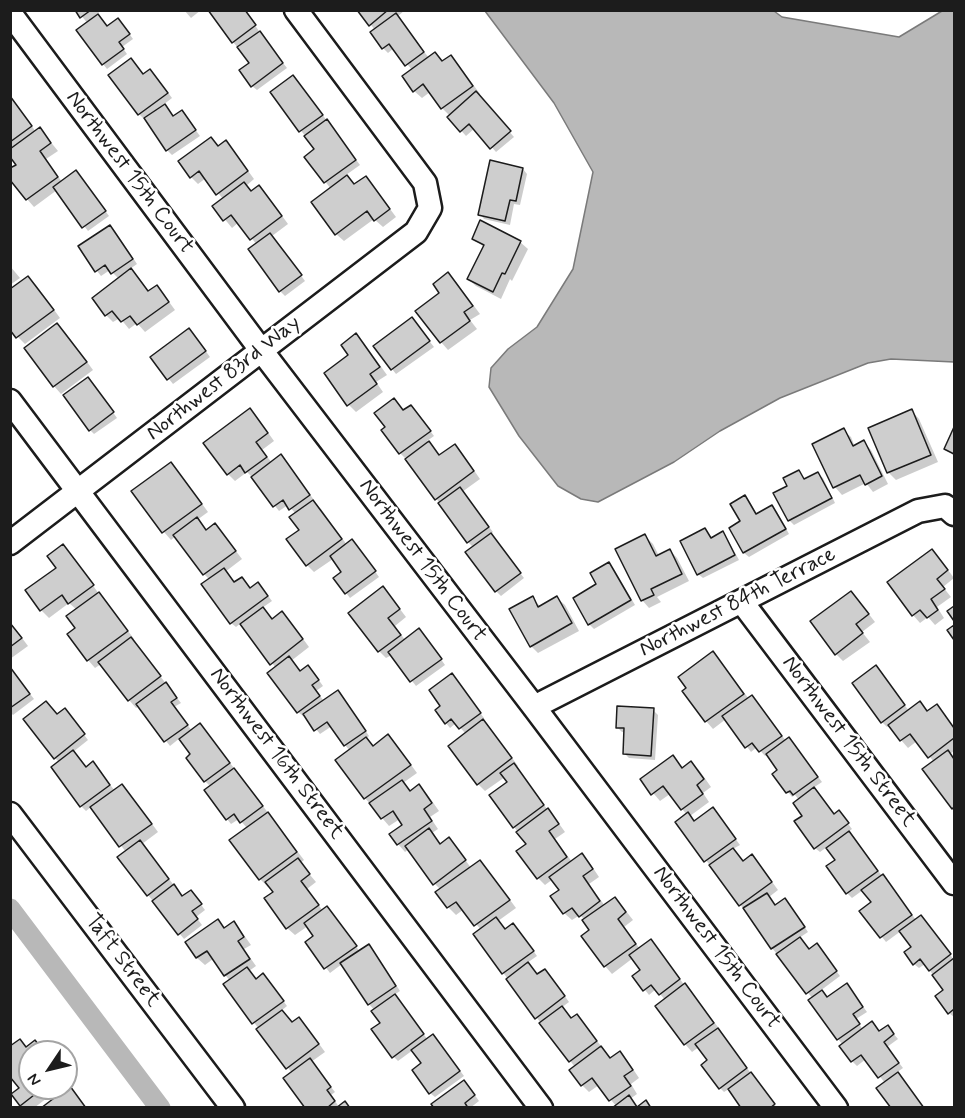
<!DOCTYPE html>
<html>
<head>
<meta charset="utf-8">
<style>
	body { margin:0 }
	#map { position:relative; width:965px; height:1118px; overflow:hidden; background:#fff; font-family:Mynerve,sans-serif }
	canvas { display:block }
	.frame { position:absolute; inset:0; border:12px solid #1c1c1c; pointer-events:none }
	.north { position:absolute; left:18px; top:1040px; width:60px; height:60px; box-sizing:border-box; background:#fff; border:2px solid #a4a4a4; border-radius:50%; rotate:235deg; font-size:16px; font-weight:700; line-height:24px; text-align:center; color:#1c1c1c }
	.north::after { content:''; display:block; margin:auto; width:21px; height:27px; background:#1c1c1c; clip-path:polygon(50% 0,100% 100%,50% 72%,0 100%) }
</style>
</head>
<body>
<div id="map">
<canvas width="965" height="1118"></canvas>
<div class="frame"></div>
<div class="north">N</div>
</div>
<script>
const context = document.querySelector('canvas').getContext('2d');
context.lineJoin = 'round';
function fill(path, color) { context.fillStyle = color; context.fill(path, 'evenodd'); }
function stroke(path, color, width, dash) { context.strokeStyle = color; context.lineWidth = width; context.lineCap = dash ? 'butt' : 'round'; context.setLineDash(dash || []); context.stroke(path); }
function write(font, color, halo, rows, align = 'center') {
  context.font = font + ' Mynerve,sans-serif'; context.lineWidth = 5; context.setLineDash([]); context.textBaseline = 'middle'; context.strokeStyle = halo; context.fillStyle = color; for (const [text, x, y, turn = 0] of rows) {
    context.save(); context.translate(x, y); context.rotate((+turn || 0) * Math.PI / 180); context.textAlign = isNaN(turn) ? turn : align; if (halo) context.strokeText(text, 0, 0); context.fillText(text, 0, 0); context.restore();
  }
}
const water = new Path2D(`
	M 485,11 L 774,11 L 782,17 L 899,37 L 942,11 L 954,11 L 954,362 L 891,359 L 868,363 L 780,398 L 720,431 L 674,462 L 598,502 L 581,499 L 558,486 L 519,436 L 489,387 L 491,368 L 508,349 L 537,327 L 573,269 L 593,172 L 554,103 Z`);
fill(water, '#b8b8b8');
stroke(water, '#7a7a7a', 1.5);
fill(new Path2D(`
	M 77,10 L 102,10 L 96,15 L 107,28 L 123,25 L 133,39 L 122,47 L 127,54 L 107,69 L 103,64 L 88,24 Z
	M 184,10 L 201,10 L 191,18 Z
	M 244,10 L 259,31 L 258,32 L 287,68 L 257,90 L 252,86 L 251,63 L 233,42 Z
	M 359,10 L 405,10 L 397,17 L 429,58 L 435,54 L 443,62 L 451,57 L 458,64 L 480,94 L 477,95 L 514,137 L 496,152 L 475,128 L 466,136 L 449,117 L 450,116 L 442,108 L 430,92 L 422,98 L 414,91 L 412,70 L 394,48 L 388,53 L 383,48 L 372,33 L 375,30 Z
	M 144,75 L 155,75 L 172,98 L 163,105 L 174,117 L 182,112 L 200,136 L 172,155 L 167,150 L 146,117 L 144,119 L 139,114 Z
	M 298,82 L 360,165 L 346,175 L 356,186 L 373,186 L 396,217 L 383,227 L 374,219 L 344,241 L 336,234 L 331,189 L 306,157 L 316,150 L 272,93 Z
	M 10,96 L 36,132 L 40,129 L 58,151 L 46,159 L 62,182 L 80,177 L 109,216 L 88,231 L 57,190 L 34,207 L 27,199 L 10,177 L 18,165 L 10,155 Z
	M 219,147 L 233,150 L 254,179 L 246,186 L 252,192 L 259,187 L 266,194 L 288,224 L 272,236 L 305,281 L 285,296 L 280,291 L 257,245 L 239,222 L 232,228 L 214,206 L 223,199 L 206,178 L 198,184 L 191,177 Z
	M 523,169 L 527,174 L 520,205 L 514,204 L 510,225 L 484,219 L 480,214 Z
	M 110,226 L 115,231 L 137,264 L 130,269 L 139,278 L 149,292 L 157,287 L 164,295 L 175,310 L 145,332 L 137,323 L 129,329 L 120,318 L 113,322 L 106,315 L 119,279 L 110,270 L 101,276 L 97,271 L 80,247 Z
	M 473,238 L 520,242 L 528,249 L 512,281 L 510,279 L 501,299 L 476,286 L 468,279 L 484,247 Z
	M 10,266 L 20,278 L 10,285 Z
	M 448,274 L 456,282 L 480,314 L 470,320 L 477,329 L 448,350 L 441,342 L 441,293 Z
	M 28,278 L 36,285 L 60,318 L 25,344 L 18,337 Z
	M 412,319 L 434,347 L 396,374 L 392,369 Z
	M 57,324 L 65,332 L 93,370 L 61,394 L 54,386 Z
	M 194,335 L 210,357 L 173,384 L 152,358 Z
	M 356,335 L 364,343 L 387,375 L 376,382 L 383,392 L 356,412 L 349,405 L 350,355 Z
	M 92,383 L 117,418 L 94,434 L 90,430 Z
	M 249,410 L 257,417 L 274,441 L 262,450 L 272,463 L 286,461 L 314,500 L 312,501 L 321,509 L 347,545 L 357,546 L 379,577 L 350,598 L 335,578 L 343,572 L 333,559 L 314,572 L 307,565 L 301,531 L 296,514 L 288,505 L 279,511 L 254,479 L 247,472 L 235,481 L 228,474 Z
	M 912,411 L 919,419 L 938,462 L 896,480 L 889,473 L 870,429 Z
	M 404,412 L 416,412 L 434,436 L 427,441 L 440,456 L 454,446 L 462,453 L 480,479 L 462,492 L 493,532 L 490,535 L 524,578 L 501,596 L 496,591 L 474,548 L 468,542 L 406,457 L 405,458 L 400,453 L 383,430 Z
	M 843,430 L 851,437 L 855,447 L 864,442 L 871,450 L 888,484 L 873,492 L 866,483 L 842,495 L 835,487 L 814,445 Z
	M 954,431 L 954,456 L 946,448 Z
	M 171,464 L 178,471 L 208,512 L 197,520 L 207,531 L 222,533 L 242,559 L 225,572 L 235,584 L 251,590 L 263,589 L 272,601 L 262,608 L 273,620 L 282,613 L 290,621 L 309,647 L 291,661 L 301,673 L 313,672 L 323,686 L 316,691 L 324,701 L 338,692 L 343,697 L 369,736 L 366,739 L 374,747 L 388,736 L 395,743 L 417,773 L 403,783 L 411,792 L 419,786 L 427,794 L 439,811 L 430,817 L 438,829 L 432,833 L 441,845 L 454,844 L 471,868 L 487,869 L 516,908 L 498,921 L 505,930 L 513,925 L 518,929 L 537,956 L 527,963 L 538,976 L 550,975 L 569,1002 L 561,1008 L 572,1020 L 581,1020 L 601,1046 L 600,1047 L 611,1059 L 619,1053 L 627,1060 L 639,1078 L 631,1084 L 637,1094 L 630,1099 L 637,1108 L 616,1106 L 599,1085 L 589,1092 L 582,1085 L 575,1067 L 537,1018 L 475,935 L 481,930 L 464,909 L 456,915 L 448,907 L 438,892 L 441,890 L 435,884 L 409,849 L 405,852 L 398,844 L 405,826 L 400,819 L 389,826 L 365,798 L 337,761 L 350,751 L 345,745 L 332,726 L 320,734 L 305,715 L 303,716 L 298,712 L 276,668 L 241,623 L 236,627 L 231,623 L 210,580 L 204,574 L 176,536 L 171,540 L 164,532 L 134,492 Z
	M 799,472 L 806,480 L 818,474 L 823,478 L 835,503 L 794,525 L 789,520 L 789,487 Z
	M 745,497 L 750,502 L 757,515 L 772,507 L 777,512 L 789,534 L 749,557 L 744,553 L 731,529 L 742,522 Z
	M 705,529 L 712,539 L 722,533 L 727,538 L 739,560 L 703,578 L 698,574 Z
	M 645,536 L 653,544 L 659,556 L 670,550 L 677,558 L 689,581 L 657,597 L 661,602 L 649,608 L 642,600 Z
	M 63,546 L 70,553 L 99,594 L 106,601 L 134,639 L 133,641 L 181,703 L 174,707 L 192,731 L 205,730 L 304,860 L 300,863 L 316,882 L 307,889 L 323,911 L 327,908 L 332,913 L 360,952 L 369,946 L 374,951 L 400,991 L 394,995 L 428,1040 L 438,1041 L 464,1076 L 435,1097 L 430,1093 L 423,1064 L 413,1050 L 398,1061 L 394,1057 L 382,1023 L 375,1011 L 369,1004 L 342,964 L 330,973 L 307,942 L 315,936 L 308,926 L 295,935 L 287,928 L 275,892 L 270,885 L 268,887 L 260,879 L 231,840 L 247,828 L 239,819 L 231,824 L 227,819 L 211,787 L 205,781 L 192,755 L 180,738 L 170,746 L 139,706 L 136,708 L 129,700 L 101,664 L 95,668 L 88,660 L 69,634 L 77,629 L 77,610 L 69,603 L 49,618 L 41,610 L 27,591 L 58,568 Z
	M 932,551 L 939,558 L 954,578 L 943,587 L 951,597 L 937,607 L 944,618 L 935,625 L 928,617 L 920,623 L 913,615 Z
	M 609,564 L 614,569 L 635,605 L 594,629 L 589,624 L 598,585 Z
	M 390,596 L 406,617 L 395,626 L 405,640 L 424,635 L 445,665 L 416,686 L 392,655 L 386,658 L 379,651 Z
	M 532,598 L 541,607 L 557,598 L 565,605 L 579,631 L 538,653 L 531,646 Z
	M 858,600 L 875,622 L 862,632 L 870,642 L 843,661 L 836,654 Z
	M 10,622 L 28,646 L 10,659 Z
	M 713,653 L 720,661 L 749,699 L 756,702 L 786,741 L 794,744 L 822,782 L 813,788 L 834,815 L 843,817 L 852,829 L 848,832 L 854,837 L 882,876 L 887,881 L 916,920 L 921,917 L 926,921 L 954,960 L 954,1017 L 949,1013 L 945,991 L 925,964 L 919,968 L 914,964 L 913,947 L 901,931 L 886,942 L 861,911 L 873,903 L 863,890 L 852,898 L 847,893 L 837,861 L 827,847 L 820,852 L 815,848 L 799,800 L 795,795 L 792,797 L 788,792 L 774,774 L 780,770 L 768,754 L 765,756 L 757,747 L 751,752 L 726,719 L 713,729 L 706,721 L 684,691 Z
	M 10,668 L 34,699 L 13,715 L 10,712 Z
	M 880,672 L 909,711 L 920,703 L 929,712 L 936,706 L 954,728 L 954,751 L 950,754 L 954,759 L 954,809 L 925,769 L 934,762 L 917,741 L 908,748 L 901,740 L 890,725 L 887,727 L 882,722 L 854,683 Z
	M 456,680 L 484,718 L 482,720 L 490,728 L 518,766 L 516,768 L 547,809 L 555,818 L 565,832 L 555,839 L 572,862 L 582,855 L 589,862 L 599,877 L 589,884 L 605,906 L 615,899 L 622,906 L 633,920 L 624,927 L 640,949 L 656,946 L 685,986 L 692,993 L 721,1031 L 720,1032 L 777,1108 L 743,1108 L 729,1089 L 724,1092 L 720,1088 L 709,1061 L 699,1047 L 692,1052 L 685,1044 L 657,1006 L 665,1000 L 656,989 L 649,995 L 634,976 L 642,971 L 633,958 L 612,974 L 605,966 L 592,930 L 585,920 L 580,915 L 572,920 L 564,913 L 561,890 L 553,879 L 545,885 L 538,878 L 528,845 L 514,827 L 509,782 L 505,777 L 485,791 L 478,784 L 466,734 L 456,723 L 450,728 L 446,723 L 443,706 Z
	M 653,710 L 658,715 L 655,760 L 629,758 L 624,753 L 626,732 L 622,732 L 617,727 Z
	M 69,715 L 88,740 L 73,752 L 86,768 L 97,768 L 115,791 L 122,786 L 129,793 L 158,832 L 142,844 L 183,897 L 193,894 L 205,910 L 196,917 L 202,925 L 184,939 L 148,895 L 126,852 L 91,807 L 86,811 L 81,806 L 60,763 L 55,758 L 57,716 Z
	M 673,757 L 683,769 L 691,763 L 699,770 L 711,787 L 703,793 L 709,802 L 690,816 L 695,822 L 717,814 L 740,845 L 733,849 L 744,862 L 752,856 L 759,864 L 778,890 L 769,897 L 776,906 L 790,905 L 808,932 L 799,938 L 810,951 L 821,950 L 840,976 L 820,991 L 827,999 L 851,990 L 867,1012 L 856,1019 L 863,1030 L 880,1033 L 892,1032 L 898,1039 L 887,1047 L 903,1068 L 896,1073 L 902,1078 L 885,1083 L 866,1059 L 857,1066 L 852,1061 L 841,1046 L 843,1045 L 838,1039 L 813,999 L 772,948 L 748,912 L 740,905 L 677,822 L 687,815 L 670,794 L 660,801 L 642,780 Z
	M 218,921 L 226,929 L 234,923 L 241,931 L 251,945 L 244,949 L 256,966 L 249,971 L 256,980 L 263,975 L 268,980 L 287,1006 L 281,1011 L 292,1024 L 299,1019 L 306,1026 L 325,1052 L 311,1062 L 335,1092 L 331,1095 L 339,1107 L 345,1103 L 350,1107 L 307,1108 L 292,1073 L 225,984 L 230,981 L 213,959 L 205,965 L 197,958 L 187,942 Z
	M 35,1042 L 44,1052 L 30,1052 L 30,1088 L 60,1088 L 34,1108 L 24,1108 L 21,1105 L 21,1088 L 27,1048 Z
	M 469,1087 L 479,1101 L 470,1108 L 435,1108 Z`), '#0003');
stroke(new Path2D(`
	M 10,909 L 160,1108`), '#b8b8b8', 21);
const building = new Path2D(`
	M 75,10 L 91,10 L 80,18 Z
	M 208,10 L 245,10 L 256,25 L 232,43 Z
	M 357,10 L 388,10 L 369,26 Z
	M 396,13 L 424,52 L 405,66 L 389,44 L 382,49 L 370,32 Z
	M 98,14 L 107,26 L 118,18 L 130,34 L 119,42 L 124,49 L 102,65 L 76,30 Z
	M 260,31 L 283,63 L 251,87 L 239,70 L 249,63 L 237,47 Z
	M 435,52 L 442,61 L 451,55 L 473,86 L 441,109 L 423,84 L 413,92 L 402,76 Z
	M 131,58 L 143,74 L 150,69 L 168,93 L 138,115 L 108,75 Z
	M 293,75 L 323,115 L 299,132 L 270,92 Z
	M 476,91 L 511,131 L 490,149 L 469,124 L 460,132 L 447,117 Z
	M 10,96 L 32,126 L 10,142 Z
	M 165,104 L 173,116 L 182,110 L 196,130 L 166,151 L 144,118 Z
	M 327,119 L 356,160 L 324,183 L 304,157 L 314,149 L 304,136 Z
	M 40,127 L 51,143 L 40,151 L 58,177 L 26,200 L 10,180 L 10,168 L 16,165 L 10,157 L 10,149 Z
	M 211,137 L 218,146 L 226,140 L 248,171 L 216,195 L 199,171 L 190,178 L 178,161 Z
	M 490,160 L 523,168 L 516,201 L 510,200 L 505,221 L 478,215 Z
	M 76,170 L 106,211 L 82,228 L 53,187 Z
	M 347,175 L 354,184 L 366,176 L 390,209 L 374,221 L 367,211 L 335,235 L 311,202 Z
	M 244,182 L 251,191 L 259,185 L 282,216 L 250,240 L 231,215 L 223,221 L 212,206 Z
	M 480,220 L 521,241 L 505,274 L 502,273 L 493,292 L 467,279 L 484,245 L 472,239 Z
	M 110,225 L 133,259 L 111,274 L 105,265 L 95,272 L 78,246 Z
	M 270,233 L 302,275 L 279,292 L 248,249 Z
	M 131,268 L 148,291 L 157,285 L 169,302 L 137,325 L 130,316 L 121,322 L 112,311 L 105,316 L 92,298 Z
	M 448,272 L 473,306 L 464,312 L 470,321 L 440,343 L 415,311 L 439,293 L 433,284 Z
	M 28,276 L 54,310 L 16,338 L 10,330 L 10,289 Z
	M 412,317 L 430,341 L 391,370 L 373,346 Z
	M 57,323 L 87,362 L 53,387 L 24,348 Z
	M 189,328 L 206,351 L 167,380 L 150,357 Z
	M 356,333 L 380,367 L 370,374 L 377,384 L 347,406 L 324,373 L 348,355 L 341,345 Z
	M 88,377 L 114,412 L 89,431 L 63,395 Z
	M 394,398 L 403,410 L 411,405 L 431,431 L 399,454 L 381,430 L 385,427 L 374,413 Z
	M 250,408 L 268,433 L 256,442 L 267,457 L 245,473 L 240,465 L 227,475 L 203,443 Z
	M 912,409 L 931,455 L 887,473 L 868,428 Z
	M 954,427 L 954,454 L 944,449 Z
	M 844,428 L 853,446 L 864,440 L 882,476 L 865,485 L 860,475 L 833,488 L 812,444 Z
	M 429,441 L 439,455 L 455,444 L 474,471 L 435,500 L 405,459 Z
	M 281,454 L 310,495 L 289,510 L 283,500 L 273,507 L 251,477 Z
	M 171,462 L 202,504 L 162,533 L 131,491 Z
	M 799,470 L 804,479 L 818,472 L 832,498 L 788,521 L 773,493 L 787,486 L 783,478 Z
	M 460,487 L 489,527 L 467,543 L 438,503 Z
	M 745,495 L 756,514 L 772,505 L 786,529 L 743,553 L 729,528 L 740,521 L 730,504 Z
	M 313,500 L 342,539 L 306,566 L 286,539 L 299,530 L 289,517 Z
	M 197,517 L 206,530 L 215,523 L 236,551 L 203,575 L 173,535 Z
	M 705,528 L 711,538 L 723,531 L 735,555 L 697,575 L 680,541 Z
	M 491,533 L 521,573 L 495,592 L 465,552 Z
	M 645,534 L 656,556 L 670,549 L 682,574 L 651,589 L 654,595 L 641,601 L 615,549 Z
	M 352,539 L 376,571 L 345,594 L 333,578 L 341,572 L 330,556 Z
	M 63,544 L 94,585 L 68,604 L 62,595 L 40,611 L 25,590 L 56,568 L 47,556 Z
	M 932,549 L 948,570 L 937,579 L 945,589 L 931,599 L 938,610 L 927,618 L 920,610 L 912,616 L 887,582 Z
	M 609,562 L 631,600 L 588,625 L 573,598 L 596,584 L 590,573 Z
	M 224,568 L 234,582 L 242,577 L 250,588 L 258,582 L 268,596 L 230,624 L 201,584 Z
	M 383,586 L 400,609 L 388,618 L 401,635 L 378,652 L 348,613 Z
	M 851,591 L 869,614 L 856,624 L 863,633 L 835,655 L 810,621 Z
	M 99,592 L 128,631 L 87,661 L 67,634 L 75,628 L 66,616 Z
	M 533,596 L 538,607 L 557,596 L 572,623 L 530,647 L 509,609 Z
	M 954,606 L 954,621 L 947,611 Z
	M 263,607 L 272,619 L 282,611 L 303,639 L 270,665 L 240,624 Z
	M 10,623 L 22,638 L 10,647 Z
	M 954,625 L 954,640 L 947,630 Z
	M 419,628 L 442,659 L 410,682 L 388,652 Z
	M 131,637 L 161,676 L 128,701 L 98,662 Z
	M 713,651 L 744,694 L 705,722 L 682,691 L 686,688 L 678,677 Z
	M 289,656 L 300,671 L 308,665 L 319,680 L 312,685 L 320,696 L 297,713 L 267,673 Z
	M 876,665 L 905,705 L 881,723 L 852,683 Z
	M 10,667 L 30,694 L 10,708 Z
	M 452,673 L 481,713 L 459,729 L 451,719 L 445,724 L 435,710 L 440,706 L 429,690 Z
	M 166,682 L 177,698 L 171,702 L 188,725 L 164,742 L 136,704 Z
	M 338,690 L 366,731 L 344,746 L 327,722 L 314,731 L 303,714 Z
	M 752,695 L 782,736 L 759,752 L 752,743 L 745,748 L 722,716 Z
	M 46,701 L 57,714 L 65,708 L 85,734 L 54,759 L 23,719 Z
	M 920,701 L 927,711 L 937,704 L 954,728 L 954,738 L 928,758 L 910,734 L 900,741 L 888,725 Z
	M 617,706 L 654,708 L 651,756 L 623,754 L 624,728 L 616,728 Z
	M 483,719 L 512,758 L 477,785 L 448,746 Z
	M 200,723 L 230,763 L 204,782 L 186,758 L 190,754 L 179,739 Z
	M 388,734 L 411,765 L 364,799 L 335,760 L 366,737 L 373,746 Z
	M 789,737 L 818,777 L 793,795 L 790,791 L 786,793 L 772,774 L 777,770 L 766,754 Z
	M 73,750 L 86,767 L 93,761 L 110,785 L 80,807 L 51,767 Z
	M 948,750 L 954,759 L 954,807 L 952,809 L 922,769 Z
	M 673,755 L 682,768 L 691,761 L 704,779 L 697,785 L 703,794 L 681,810 L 663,786 L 651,795 L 640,779 Z
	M 514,763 L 544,805 L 513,828 L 489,795 L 507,782 L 500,773 Z
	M 234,768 L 263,806 L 240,823 L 234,814 L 226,820 L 204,790 Z
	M 402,780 L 410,791 L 419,784 L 432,803 L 424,809 L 432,821 L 397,845 L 389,834 L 402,825 L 393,811 L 381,819 L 369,803 Z
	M 122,784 L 152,824 L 119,847 L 90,807 Z
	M 814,787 L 834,814 L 839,810 L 849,823 L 814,849 L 794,821 L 802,816 L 793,803 Z
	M 713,807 L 736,839 L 704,862 L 675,822 L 688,812 L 694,821 Z
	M 548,808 L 559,824 L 549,831 L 567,857 L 537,879 L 516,851 L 526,844 L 516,832 Z
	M 268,812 L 297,852 L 259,880 L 229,840 Z
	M 429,828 L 440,844 L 449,837 L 466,860 L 433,885 L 405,846 Z
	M 849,831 L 878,871 L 846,894 L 826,866 L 835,860 L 826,848 Z
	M 140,840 L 169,879 L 147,896 L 117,857 Z
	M 733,848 L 743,861 L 752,854 L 772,882 L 739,906 L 709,865 Z
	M 582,853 L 593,869 L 583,876 L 600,901 L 579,917 L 572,908 L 563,914 L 550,896 L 559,890 L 549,877 Z
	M 298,858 L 310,874 L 301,881 L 319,905 L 286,929 L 264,898 L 273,892 L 265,882 Z
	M 480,860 L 510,900 L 474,926 L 456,902 L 447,908 L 435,892 Z
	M 883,874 L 912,915 L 880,938 L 859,911 L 871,902 L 861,890 Z
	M 174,884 L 182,896 L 191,890 L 202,904 L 192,911 L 198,919 L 178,935 L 152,901 Z
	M 767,893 L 775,905 L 785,898 L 805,927 L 771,949 L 743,908 Z
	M 615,897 L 626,912 L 618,919 L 636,944 L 604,967 L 581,936 L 589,930 L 582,920 Z
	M 327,906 L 357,946 L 324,969 L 305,942 L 313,936 L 304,923 Z
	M 921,915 L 951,954 L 929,971 L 920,959 L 913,965 L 904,952 L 911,947 L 899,931 Z
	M 496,917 L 505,929 L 513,923 L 534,951 L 502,974 L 473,934 Z
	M 218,919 L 224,928 L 234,921 L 244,937 L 238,941 L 250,959 L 224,976 L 207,951 L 196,958 L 185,942 Z
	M 800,937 L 809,949 L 817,943 L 837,971 L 806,994 L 776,954 Z
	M 651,939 L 680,979 L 659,995 L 651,985 L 643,991 L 632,976 L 640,970 L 629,955 Z
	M 369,944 L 396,986 L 368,1005 L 340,963 Z
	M 954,958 L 954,1009 L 948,1014 L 935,996 L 943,990 L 932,975 Z
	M 528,962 L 537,974 L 545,969 L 565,996 L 535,1019 L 506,979 Z
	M 247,967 L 256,979 L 263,973 L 284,1001 L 252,1024 L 223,984 Z
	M 685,983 L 714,1023 L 684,1045 L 655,1006 Z
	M 847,983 L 863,1007 L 853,1014 L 860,1024 L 837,1040 L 808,1000 L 822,990 L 827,997 Z
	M 395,994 L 424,1034 L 392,1058 L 371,1029 L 380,1023 L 371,1011 Z
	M 562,1006 L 571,1018 L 577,1014 L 597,1041 L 569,1062 L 539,1023 Z
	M 282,1010 L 292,1022 L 299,1017 L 319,1044 L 286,1069 L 256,1029 Z
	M 872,1021 L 879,1031 L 888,1025 L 894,1034 L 884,1042 L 899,1063 L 878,1078 L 861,1055 L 851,1062 L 839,1046 Z
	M 718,1028 L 747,1068 L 719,1089 L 701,1065 L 707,1060 L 695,1044 Z
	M 433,1034 L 460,1071 L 429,1094 L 412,1070 L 421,1063 L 411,1050 Z
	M 20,1039 L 26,1047 L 35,1040 L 44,1052 L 30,1052 L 30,1088 L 43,1088 L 20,1106 L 11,1094 L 19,1088 L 10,1077 L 10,1046 Z
	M 601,1046 L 610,1058 L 620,1051 L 633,1070 L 624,1076 L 631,1086 L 609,1101 L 592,1078 L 581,1086 L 569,1070 Z
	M 310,1058 L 331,1087 L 327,1090 L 335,1101 L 327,1108 L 305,1108 L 283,1078 Z
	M 751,1072 L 775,1104 L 770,1108 L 741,1108 L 728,1089 Z
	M 898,1072 L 924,1108 L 891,1108 L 876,1088 Z
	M 464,1080 L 475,1095 L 465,1103 L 468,1108 L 434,1108 L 431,1104 Z
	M 70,1086 L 86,1108 L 41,1108 Z
	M 629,1095 L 637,1107 L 646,1100 L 651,1108 L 612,1108 Z
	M 345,1101 L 350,1108 L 336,1108 Z`);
fill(building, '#cecece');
stroke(building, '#1c1c1c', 1.5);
const minor = new Path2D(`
	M 10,13 L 261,350 L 534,707 L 836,1108
	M 10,401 L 541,1108
	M 10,543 L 416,232 L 430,208 L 425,183 L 296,10
	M 742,602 L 954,883
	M 534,707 L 918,511 L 945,506 L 954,514
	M 10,814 L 233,1108`);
stroke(minor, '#1c1c1c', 27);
stroke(minor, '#fff', 22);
write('22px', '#1c1c1c', '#fff', [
	["Northwest 15th Court",129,173,53],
	["Northwest 83rd Way",224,379,-38],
	["Northwest 15th Court",422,561,53],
	["Northwest 84th Terrace",738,603,-27],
	["Northwest 15th Street",848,742,53],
	["Northwest 16th Street",276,754,53],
	["Northwest 15th Court",716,948,53],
	["Taft Street",122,961,53]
]);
</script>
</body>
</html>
